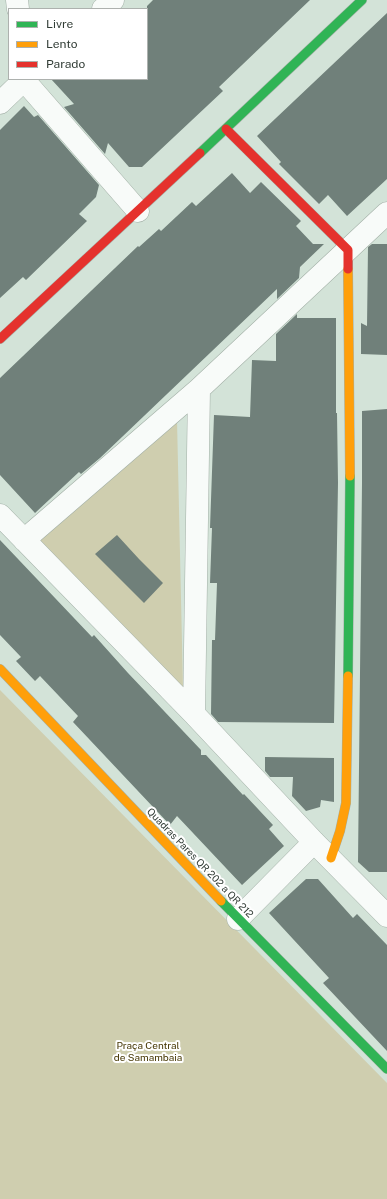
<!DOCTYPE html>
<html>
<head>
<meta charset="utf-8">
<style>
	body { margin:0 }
	#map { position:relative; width:387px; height:1199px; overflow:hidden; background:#d3e3d8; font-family:"Public Sans",sans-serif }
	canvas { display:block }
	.legend { position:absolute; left:8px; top:8px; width:140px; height:72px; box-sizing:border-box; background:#fff; border:1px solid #adb1ae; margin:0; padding:5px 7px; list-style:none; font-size:12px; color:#313c35 }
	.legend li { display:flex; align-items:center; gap:8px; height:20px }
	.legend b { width:20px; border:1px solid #adb1ae }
</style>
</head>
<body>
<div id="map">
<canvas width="387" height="1199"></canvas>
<ul class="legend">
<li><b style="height:5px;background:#30b455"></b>Livre</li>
<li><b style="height:5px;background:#ff9f0a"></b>Lento</li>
<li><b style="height:5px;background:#e5322d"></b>Parado</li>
</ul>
</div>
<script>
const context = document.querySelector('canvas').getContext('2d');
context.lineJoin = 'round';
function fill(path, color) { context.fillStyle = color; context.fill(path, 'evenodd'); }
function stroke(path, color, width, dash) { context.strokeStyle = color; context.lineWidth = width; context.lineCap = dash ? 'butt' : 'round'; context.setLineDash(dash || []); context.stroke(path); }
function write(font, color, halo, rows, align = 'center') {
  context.font = font + ' "Public Sans",sans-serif'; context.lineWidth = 4; context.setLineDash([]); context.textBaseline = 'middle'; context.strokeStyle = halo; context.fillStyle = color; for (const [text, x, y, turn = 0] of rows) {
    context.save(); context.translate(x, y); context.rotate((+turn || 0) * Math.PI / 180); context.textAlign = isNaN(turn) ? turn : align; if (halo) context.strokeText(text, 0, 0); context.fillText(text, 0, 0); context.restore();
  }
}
fill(new Path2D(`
	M 177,420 L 183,688 L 33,540 Z
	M 0,690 L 387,1083 L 387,1199 L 0,1199 Z`), '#cfceaf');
fill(new Path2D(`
	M 153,0 L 310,0 L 219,87 L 223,91 L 142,167 L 129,167 L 108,143 L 105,154 L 64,107 L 74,104 L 51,79 L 147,79 L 147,6 Z
	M 387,13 L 387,179 L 347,216 L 328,195 L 319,204 L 279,164 L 281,162 L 257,136 Z
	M 24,106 L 34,117 L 38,115 L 99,185 L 96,197 L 79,214 L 87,221 L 26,280 L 23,277 L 0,298 L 0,130 Z
	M 232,173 L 250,193 L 261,182 L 301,221 L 296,226 L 313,244 L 324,244 L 300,267 L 299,278 L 277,299 L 277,289 L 100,458 L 81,474 L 79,472 L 35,513 L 0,475 L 0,378 L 138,246 L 139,247 L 159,229 L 161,231 L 192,202 L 196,206 Z
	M 372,244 L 387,244 L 387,355 L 361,354 L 361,323 L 367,326 L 368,247 Z
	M 297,314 L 297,318 L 336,318 L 336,413 L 337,413 L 338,483 L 334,723 L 218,722 L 211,714 L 212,640 L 215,640 L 217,583 L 210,583 L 212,528 L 210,528 L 214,415 L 250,417 L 252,360 L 276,361 L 276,334 Z
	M 387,409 L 387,872 L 369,872 L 358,862 L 362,483 L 362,411 Z
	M 117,535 L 139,559 L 163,583 L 144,603 L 95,554 Z
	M 0,540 L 92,637 L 94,635 L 128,673 L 201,750 L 201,755 L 206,755 L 243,795 L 244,794 L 273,825 L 269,829 L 284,846 L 242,885 L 177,816 L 170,825 L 73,722 L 78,716 L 40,676 L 35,681 L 16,661 L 21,657 L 0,635 Z
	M 265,757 L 334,758 L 334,802 L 321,800 L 320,807 L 306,811 L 292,796 L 293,777 L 270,777 L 265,771 Z
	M 306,879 L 318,879 L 353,918 L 357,914 L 387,945 L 387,1051 L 323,983 L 329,978 L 269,913 Z`), '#70807a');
const street = new Path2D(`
	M 17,0 L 18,9
	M 103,9 L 113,0
	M 23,79 L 138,211
	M 0,103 L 25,79
	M 0,515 L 194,714 L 314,842 L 387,916
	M 24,540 L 199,389
	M 194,714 L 199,389 L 387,213
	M 238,919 L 314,842`);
const fast = new Path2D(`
	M 200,153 L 362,0
	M 348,676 L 350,476
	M 221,901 L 387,1069`);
const slow = new Path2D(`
	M 348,269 L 350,476
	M 0,669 L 221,901
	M 331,858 L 340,831 L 346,803 L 348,676`);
const jam = new Path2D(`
	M 226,129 L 348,250 L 348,269
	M 0,339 L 200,153`);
stroke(street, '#a2afa6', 23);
stroke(fast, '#a2afa6', 10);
stroke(slow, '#a2afa6', 10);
stroke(jam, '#a2afa6', 10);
stroke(street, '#f8fbf9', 22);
stroke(fast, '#30b455', 9);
stroke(slow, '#ff9f0a', 9);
stroke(jam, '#e5322d', 9);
write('10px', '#313c35', '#fff', [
	["Quadras Pares QR 202 a QR 212",200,863,46]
]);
write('10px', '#463704', '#fff', [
	["Praça Central",148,1046],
	["de Samambaia",148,1058]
]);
</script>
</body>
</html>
